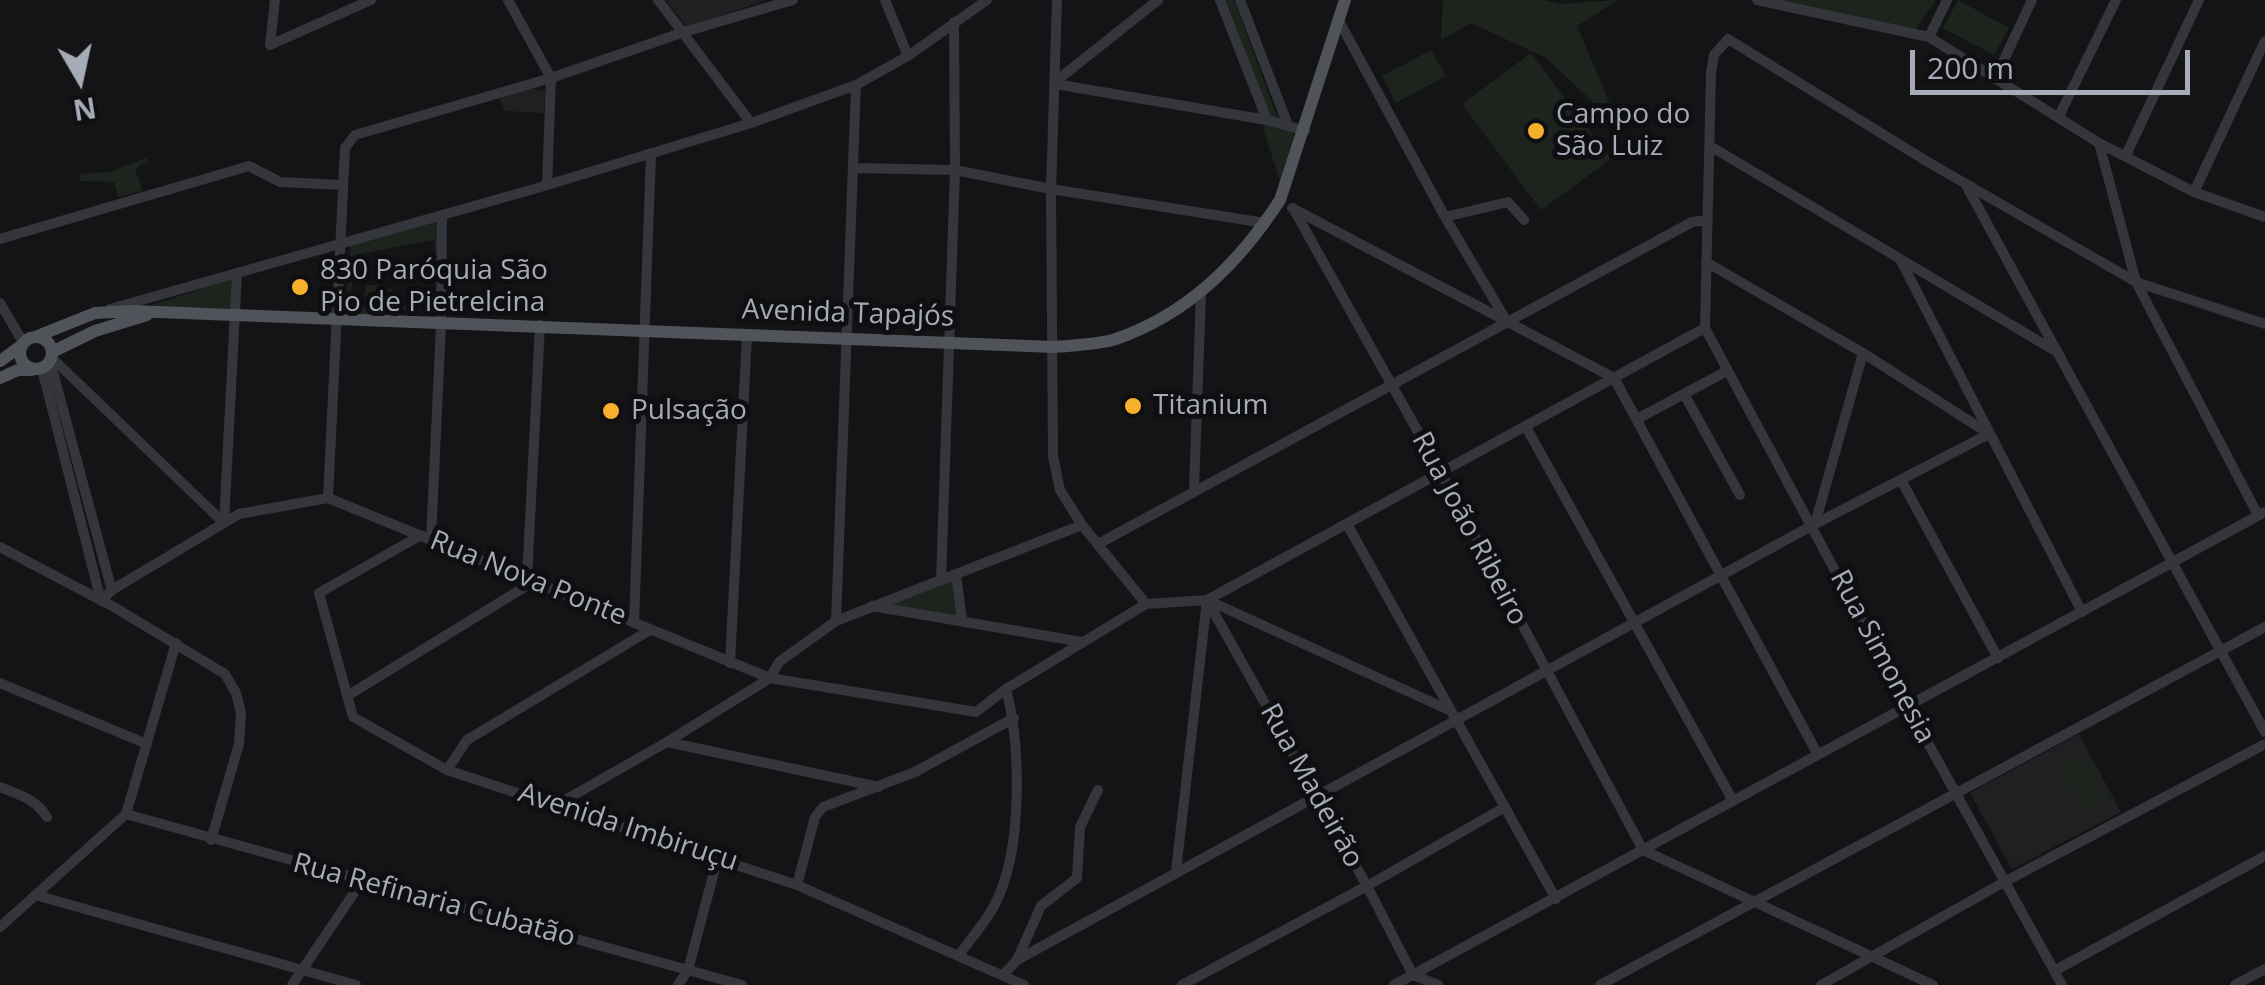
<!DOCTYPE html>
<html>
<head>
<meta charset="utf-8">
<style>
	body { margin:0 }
	#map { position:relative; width:2265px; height:985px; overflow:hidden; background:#141416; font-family:"Open Sans",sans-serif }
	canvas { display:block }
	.north { position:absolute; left:30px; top:30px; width:100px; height:100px; -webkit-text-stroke:8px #0f0f11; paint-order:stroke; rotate:171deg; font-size:28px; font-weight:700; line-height:40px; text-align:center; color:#a5abb7 }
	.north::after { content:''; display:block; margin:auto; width:35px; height:45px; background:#a5abb7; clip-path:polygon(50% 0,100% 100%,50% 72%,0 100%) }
	.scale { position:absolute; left:1910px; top:50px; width:280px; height:45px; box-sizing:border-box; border:5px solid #a5abb7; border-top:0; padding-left:12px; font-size:30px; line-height:35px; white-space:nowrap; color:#a5abb7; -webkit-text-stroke:8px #0f0f11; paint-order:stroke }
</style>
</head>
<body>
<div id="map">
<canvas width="2265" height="985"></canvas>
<div class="north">N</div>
<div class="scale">200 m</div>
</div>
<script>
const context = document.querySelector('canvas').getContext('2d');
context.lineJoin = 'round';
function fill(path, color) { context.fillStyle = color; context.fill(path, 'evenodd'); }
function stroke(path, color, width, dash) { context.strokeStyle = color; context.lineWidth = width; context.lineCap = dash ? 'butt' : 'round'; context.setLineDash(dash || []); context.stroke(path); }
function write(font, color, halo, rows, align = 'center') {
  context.font = font + ' "Open Sans",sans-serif'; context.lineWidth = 10; context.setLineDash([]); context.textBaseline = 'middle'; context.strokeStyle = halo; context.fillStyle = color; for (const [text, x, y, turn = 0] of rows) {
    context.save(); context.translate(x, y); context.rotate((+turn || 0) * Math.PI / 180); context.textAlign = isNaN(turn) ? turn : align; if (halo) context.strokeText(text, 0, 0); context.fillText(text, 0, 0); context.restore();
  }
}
fill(new Path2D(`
	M 666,0 L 766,0 L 687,28 Z
	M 529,88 L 545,91 L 544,113 L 505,111 L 498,95 Z
	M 2079,734 L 2121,812 L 2012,869 L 1970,793 Z`), '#202023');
fill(new Path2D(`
	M 1226,0 L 1234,0 L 1275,111 L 1295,138 L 1281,185 L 1263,128 L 1268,112 Z
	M 1443,0 L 1544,0 L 1560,4 L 1618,0 L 1577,26 L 1620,127 L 1546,58 L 1471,23 L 1441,40 Z
	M 1777,0 L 1936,0 L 1915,30 Z
	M 1958,0 L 2009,28 L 1994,55 L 1943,28 Z
	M 1431,50 L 1446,76 L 1396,103 L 1382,76 Z
	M 1531,53 L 1611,159 L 1541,210 L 1462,104 Z
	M 146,158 L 149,163 L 143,163 L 135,170 L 143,191 L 118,197 L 114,182 L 80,181 L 79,174 L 110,172 Z
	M 434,221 L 438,227 L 438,282 L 434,240 L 354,255 L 350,305 L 364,305 L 366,285 L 382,285 L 382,288 L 393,289 L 394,305 L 412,305 L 416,315 L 410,310 L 366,308 L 368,314 L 345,314 L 351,244 Z
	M 231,279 L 231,308 L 147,307 Z
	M 955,576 L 960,617 L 877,605 Z
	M 2083,755 L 2109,800 L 2085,813 L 2059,767 Z`), '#1c241d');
stroke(new Path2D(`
	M 508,0 L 551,78 L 547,185
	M 658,0 L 751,123
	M 885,0 L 908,56
	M 1057,0 L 1051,189 L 1053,456 L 1060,490 L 1082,525 L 1146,604
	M 1220,0 L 1267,120
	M 1240,0 L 1288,125
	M 1757,0 L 1929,37 L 2099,143 L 2194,192 L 2265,217
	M 1339,21 L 1445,217 L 1506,320
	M 1929,37 L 1947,0
	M 270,45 L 371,0
	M 270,45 L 275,0
	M 1995,79 L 2032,0
	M 1055,82 L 1158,0
	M 1055,84 L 1267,120 L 1305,131
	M 2059,116 L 2116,0
	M 2099,143 L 2136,282 L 2258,515
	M 1710,146 L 2057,352
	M 2126,155 L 2199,0
	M 854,168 L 955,170 L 1051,189 L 1265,223
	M 1966,185 L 2265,732
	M 2194,192 L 2265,41
	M 1292,208 L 1614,378
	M 1293,208 L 1441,473 L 1643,850 L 1933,985
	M 1445,217 L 1508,202 L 1524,220
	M 0,239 L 249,166 L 280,182 L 343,185
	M 1901,261 L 2082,612
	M 1706,262 L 1863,353 L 1988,433
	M 0,303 L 23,342
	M 110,309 L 534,189 L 751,123 L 856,85 L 908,56 L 987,0
	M 52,358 L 224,523
	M 50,361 L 112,591
	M 42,369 L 101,601 L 112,590 L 239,514 L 328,498 L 770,678 L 976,712 L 1006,689 L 1146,604 L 1207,600 L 1705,328
	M 1614,378 L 1817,753
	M 1684,394 L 1740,495
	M 1637,419 L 1727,371
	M 1526,427 L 1732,799
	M 1901,480 L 1998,658
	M 1194,490 L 1201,293
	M 328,498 L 345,148 L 355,135 L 551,78 L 684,32 L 793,0
	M 224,523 L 237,273
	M 1347,524 L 1556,899
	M 1815,524 L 1863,353
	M 421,535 L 319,593 L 353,717 L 447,770 L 797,885 L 1024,985
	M 431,540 L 441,324 L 442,215
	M 1098,544 L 1692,222 L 1708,220
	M 0,547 L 114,607 L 225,674 L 236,693 L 241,713 L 239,744 L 211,840
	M 956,574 L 962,620
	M 527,579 L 540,325
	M 941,580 L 955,170 L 954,22
	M 1207,600 L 1367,886 L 1413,975
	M 1207,600 L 1451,711
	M 872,606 L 1082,642
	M 836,621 L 856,85
	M 634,623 L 651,153
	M 730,663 L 747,335
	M 0,683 L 147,744
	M 347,696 L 533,582
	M 667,742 L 879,787
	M 447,770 L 467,740 L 650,630
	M 0,787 C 19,795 36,799 47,817
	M 558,804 L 667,742 L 770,678 L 779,662 L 836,621 L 1082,525
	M 126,814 L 742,985
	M 1176,871 L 1207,600
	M 797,885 L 815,817 L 823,807 L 915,772 L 1014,718
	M 35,895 L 356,985
	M 0,927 L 126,814 L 176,643
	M 959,955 C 971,938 986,922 995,904 C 1023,850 1021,746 1006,689
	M 1017,960 L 1041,906 L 1077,878 L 1080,827 L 1098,790
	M 2054,971 L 2265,856
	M 1003,975 L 1017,960 L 1815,524 L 1989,434
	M 1413,975 L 1438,985
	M 292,985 L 362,881
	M 678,985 L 688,970 L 718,857
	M 1182,985 L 1367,886 L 1505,807
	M 1394,985 L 2265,512
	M 1600,985 L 2265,627
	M 1821,985 L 2006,881 L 2265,744
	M 2062,985 L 1908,707 L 1705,328 L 1711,73 L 1714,55 L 1728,39 L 1928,162 L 2136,282 L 2265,324
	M 2235,985 L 2265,969`), '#35363b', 10);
stroke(new Path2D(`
	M20 353a16 16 0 1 1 32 0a16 16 0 1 1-32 0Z
	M 35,337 L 95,313 L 132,311 L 1054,347 C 1073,345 1097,345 1116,339 C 1188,314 1239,263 1280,200 L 1345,0
	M 52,352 L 95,331 L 147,315
	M 0,361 L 21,346
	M 0,378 L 18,370 L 32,370`), '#51535a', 12);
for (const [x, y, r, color] of [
	[1536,131,10,"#f7b02b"],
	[300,287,10,"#f7b02b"],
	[1133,406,10,"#f7b02b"],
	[611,411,10,"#f7b02b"]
]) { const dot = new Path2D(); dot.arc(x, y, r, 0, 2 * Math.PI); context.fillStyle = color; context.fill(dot); stroke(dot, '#0f0f11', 4); }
write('28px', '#a5abb7', '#0f0f11', [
	["Campo do",1556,115],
	["São Luiz",1556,147],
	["830 Paróquia São",320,271],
	["Pio de Pietrelcina",320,303],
	["Titanium",1153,406],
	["Pulsação",631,411]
], 'left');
write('28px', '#a5abb7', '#0f0f11', [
	["Avenida Tapajós",848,314,2],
	["Rua João Ribeiro",1469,529,62],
	["Rua Nova Ponte",528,579,22],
	["Rua Simonesia",1882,657,62],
	["Rua Madeirão",1311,786,61],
	["Avenida Imbiruçu",628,828,18],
	["Rua Refinaria Cubatão",434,901,15]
]);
</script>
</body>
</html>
